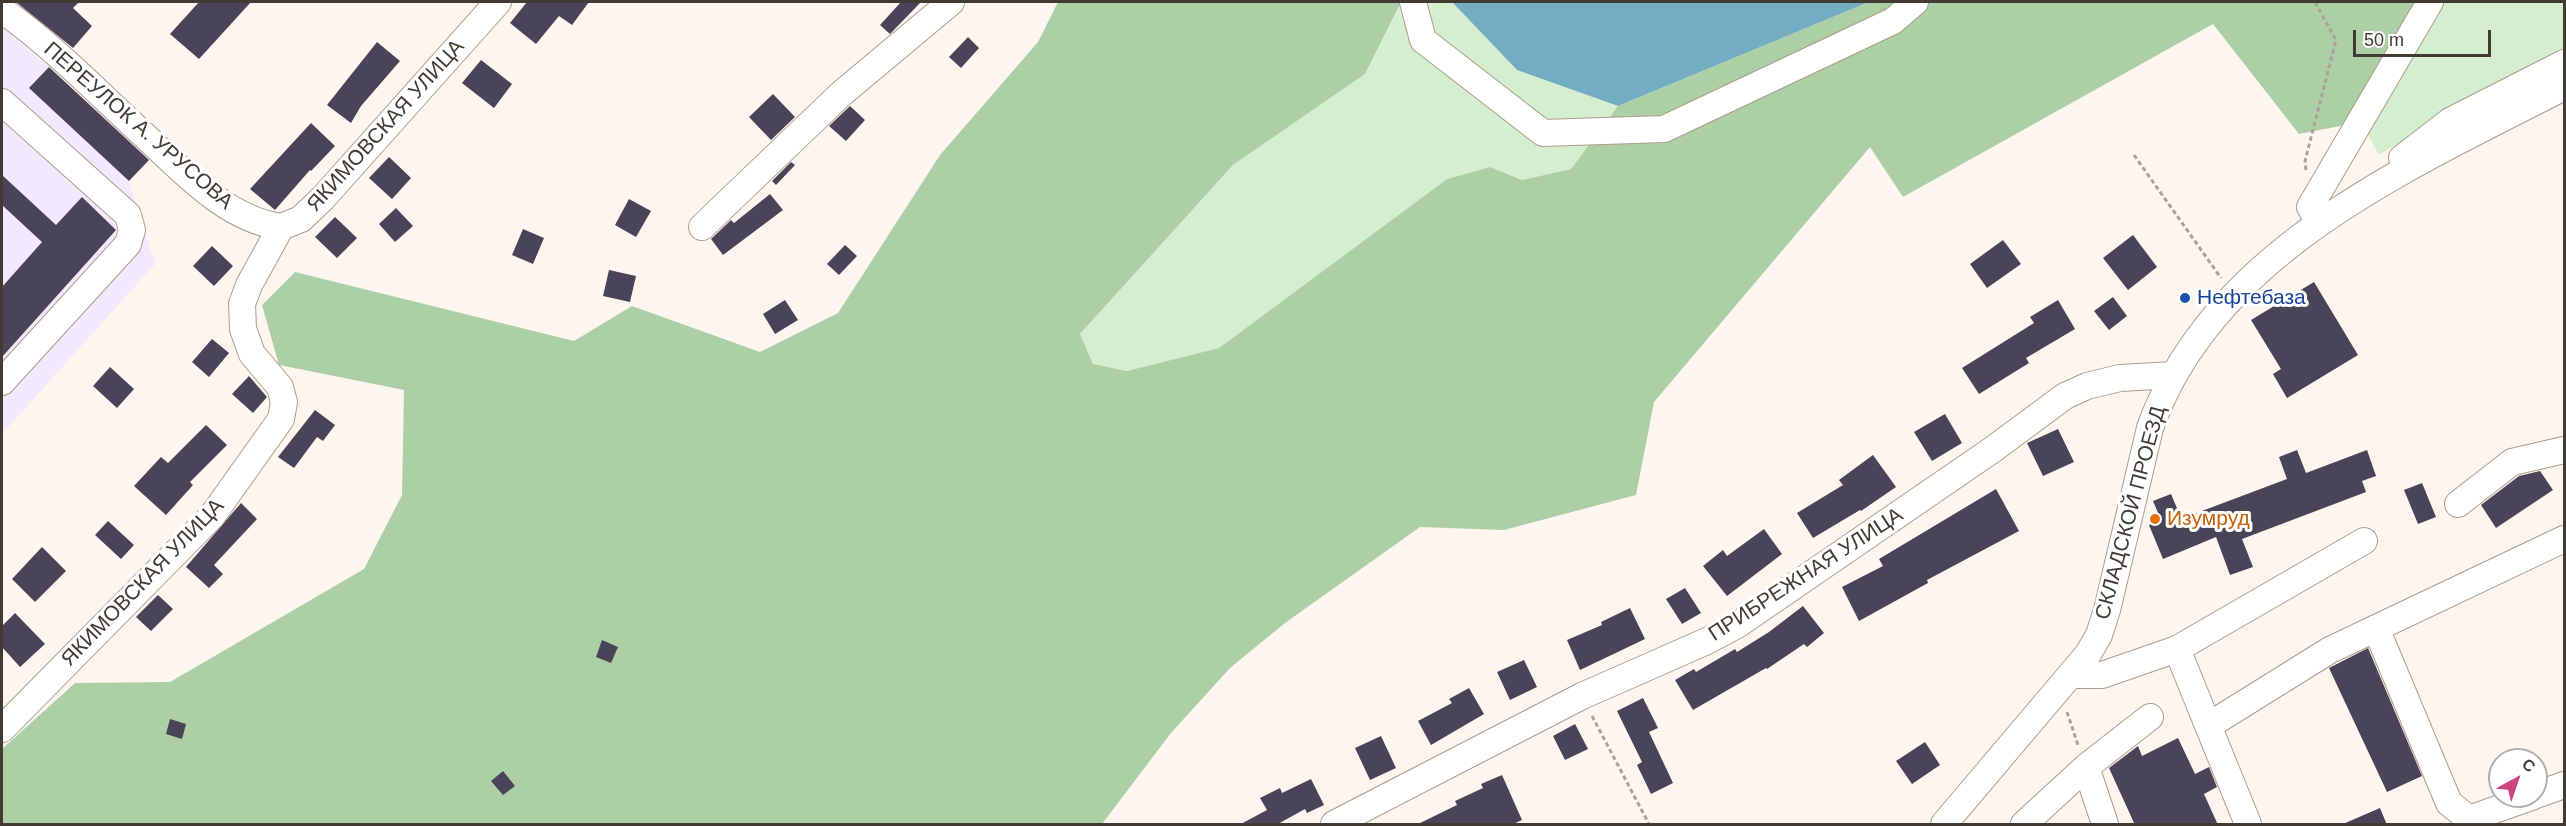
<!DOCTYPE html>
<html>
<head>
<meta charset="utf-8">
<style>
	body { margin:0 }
	#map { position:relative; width:2566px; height:826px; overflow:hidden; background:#fef6ee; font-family:Helvetica,sans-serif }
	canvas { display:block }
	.frame { position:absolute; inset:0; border:3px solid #423b33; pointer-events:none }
	.north { position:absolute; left:2488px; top:748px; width:60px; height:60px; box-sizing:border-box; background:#fff; border:2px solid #b3b1ad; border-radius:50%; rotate:40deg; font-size:16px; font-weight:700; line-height:24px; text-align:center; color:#423b33 }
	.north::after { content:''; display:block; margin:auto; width:21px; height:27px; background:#cd447f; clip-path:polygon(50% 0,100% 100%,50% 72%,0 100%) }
	.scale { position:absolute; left:2353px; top:30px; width:138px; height:27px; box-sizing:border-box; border:3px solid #423b33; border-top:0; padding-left:8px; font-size:18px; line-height:21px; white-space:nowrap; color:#423b33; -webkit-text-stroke:4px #fff; paint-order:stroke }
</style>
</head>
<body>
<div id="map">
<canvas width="2566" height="826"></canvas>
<div class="frame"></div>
<div class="north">С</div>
<div class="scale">50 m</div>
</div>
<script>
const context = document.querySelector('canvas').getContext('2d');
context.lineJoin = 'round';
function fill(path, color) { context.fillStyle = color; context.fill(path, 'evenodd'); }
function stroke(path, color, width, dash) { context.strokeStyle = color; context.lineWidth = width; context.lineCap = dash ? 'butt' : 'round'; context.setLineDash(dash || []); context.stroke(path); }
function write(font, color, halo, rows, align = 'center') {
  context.font = font + ' Helvetica,sans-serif'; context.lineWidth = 6; context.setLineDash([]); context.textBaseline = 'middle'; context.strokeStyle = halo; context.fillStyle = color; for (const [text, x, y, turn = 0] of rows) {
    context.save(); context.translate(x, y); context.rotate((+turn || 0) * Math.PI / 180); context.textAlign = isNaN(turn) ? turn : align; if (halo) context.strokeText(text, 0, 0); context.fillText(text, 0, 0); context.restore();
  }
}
fill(new Path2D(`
	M 2,27 L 49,67 L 149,159 L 129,181 L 155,264 L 2,434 Z`), '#f1e9fe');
fill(new Path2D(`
	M 1401,2 L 1452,2 L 1517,70 L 1618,106 L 1571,169 L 1522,180 L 1490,167 L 1447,179 L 1219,348 L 1127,371 L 1093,364 L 1080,334 L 1233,165 L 1365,74 Z
	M 2430,2 L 2564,2 L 2564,55 L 2437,121 L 2379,155 L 2361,122 Z`), '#d5eed0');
fill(new Path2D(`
	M 1058,2 L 1401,2 L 1365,74 L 1233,165 L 1080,334 L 1093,364 L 1127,371 L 1219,348 L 1447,179 L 1490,167 L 1522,180 L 1571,169 L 1618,106 L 1869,2 L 2430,2 L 2361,122 L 2299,134 L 2213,24 L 1903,197 L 1870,147 L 1654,402 L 1636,495 L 1504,530 L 1420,527 L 1285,623 L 1230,668 L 1171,733 L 1102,824 L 2,824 L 2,749 L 75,683 L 170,682 L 364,569 L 402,495 L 404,390 L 279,365 L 262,305 L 295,272 L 574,341 L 632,306 L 760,352 L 838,313 L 940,155 L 1038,42 Z`), '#adcfa6');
fill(new Path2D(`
	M 1452,2 L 1869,2 L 1618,106 L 1517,70 Z`), '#74acc2');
fill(new Path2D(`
	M 16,2 L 79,2 L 73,8 L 92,26 L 73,48 Z
	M 199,2 L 251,2 L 199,59 L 170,34 Z
	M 527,2 L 589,2 L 572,25 L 559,16 L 536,44 L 510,23 Z
	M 901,2 L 921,2 L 890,34 L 880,25 Z
	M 968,37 L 979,48 L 961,68 L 949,57 Z
	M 377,42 L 400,61 L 361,106 L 351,123 L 327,105 Z
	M 481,60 L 512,84 L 494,108 L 462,83 Z
	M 49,67 L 149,160 L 129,181 L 29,88 Z
	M 773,94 L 795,117 L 771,140 L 749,117 Z
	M 850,106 L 865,120 L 846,141 L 829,126 Z
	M 311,123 L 335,146 L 311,171 L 310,170 L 275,210 L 250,189 Z
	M 389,157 L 411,178 L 392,199 L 369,178 Z
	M 791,162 L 795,165 L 776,185 L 772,181 Z
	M 2,175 L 56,225 L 82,197 L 116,230 L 2,357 L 2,287 L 42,242 L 2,205 Z
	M 770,194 L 783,210 L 723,255 L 711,239 L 731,220 L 734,223 Z
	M 629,199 L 651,211 L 636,237 L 615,225 Z
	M 396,208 L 413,226 L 395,242 L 379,224 Z
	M 335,217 L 357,238 L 337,258 L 315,237 Z
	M 523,229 L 544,238 L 533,264 L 512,255 Z
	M 2133,235 L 2157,267 L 2128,290 L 2103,258 Z
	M 2003,240 L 2021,264 L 1987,288 L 1970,264 Z
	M 845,245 L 857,256 L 839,275 L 827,264 Z
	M 212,246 L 233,266 L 214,286 L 193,266 Z
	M 609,270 L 636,276 L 630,302 L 603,296 Z
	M 2314,282 L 2358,355 L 2287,398 L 2273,374 L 2281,369 L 2251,320 Z
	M 2113,297 L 2127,316 L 2109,330 L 2094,311 Z
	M 785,300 L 798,320 L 775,334 L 763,314 Z
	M 2058,300 L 2075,329 L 2026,358 L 2029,363 L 1979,394 L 1962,368 L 2034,323 L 2030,317 Z
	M 212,339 L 229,353 L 209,377 L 192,362 Z
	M 110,367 L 134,389 L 117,408 L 93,386 Z
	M 249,376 L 267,397 L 253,413 L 232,394 Z
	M 315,410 L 335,425 L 323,441 L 317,437 L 294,468 L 278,457 Z
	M 1945,414 L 1962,443 L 1932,461 L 1914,432 Z
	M 206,425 L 227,445 L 190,482 L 193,485 L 166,515 L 134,486 L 161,457 L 168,463 Z
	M 2058,429 L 2074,462 L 2043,476 L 2027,443 Z
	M 2297,450 L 2306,473 L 2367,450 L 2376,476 L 2362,481 L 2366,492 L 2242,539 L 2253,567 L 2230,575 L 2216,537 L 2163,559 L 2149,525 L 2161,520 L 2153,501 L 2171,494 L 2179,513 L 2184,511 L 2186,517 L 2287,479 L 2279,457 Z
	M 1873,455 L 1896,487 L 1861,511 L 1860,510 L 1813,538 L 1797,513 L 1843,485 L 1839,480 Z
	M 2540,471 L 2553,490 L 2496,528 L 2481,505 L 2519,476 Z
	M 2422,483 L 2436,517 L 2418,524 L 2404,490 Z
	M 1996,489 L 2019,531 L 1927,580 L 1928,583 L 1859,621 L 1842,587 L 1883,566 L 1879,559 Z
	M 241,503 L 257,519 L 214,565 L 223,574 L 209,588 L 186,567 Z
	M 108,521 L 134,545 L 121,559 L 95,535 Z
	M 1764,529 L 1782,554 L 1727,596 L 1703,566 L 1723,550 L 1727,556 Z
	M 42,547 L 66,571 L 35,602 L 12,579 Z
	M 1685,588 L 1701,613 L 1682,624 L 1666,599 Z
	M 158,595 L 173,609 L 151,631 L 136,617 Z
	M 1803,606 L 1824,633 L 1807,647 L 1804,644 L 1767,669 L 1766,668 L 1693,710 L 1675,680 L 1694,669 L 1696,672 L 1735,649 L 1737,652 L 1769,632 Z
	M 1630,608 L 1645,639 L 1580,670 L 1567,640 L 1602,625 L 1601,622 Z
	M 15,613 L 45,644 L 20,667 L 2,647 L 2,626 Z
	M 602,640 L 618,647 L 611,663 L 596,657 Z
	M 2368,648 L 2422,776 L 2387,792 L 2329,668 Z
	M 1524,660 L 1537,687 L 1510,700 L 1497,672 Z
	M 1469,688 L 1484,714 L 1431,745 L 1418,721 L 1452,703 L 1449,699 Z
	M 1643,698 L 1658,728 L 1649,732 L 1673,783 L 1651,794 L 1637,765 L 1642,762 L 1617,711 Z
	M 170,719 L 186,724 L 182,739 L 166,734 Z
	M 1575,724 L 1588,749 L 1565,760 L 1553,736 Z
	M 1381,736 L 1396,768 L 1370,780 L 1355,748 Z
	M 2178,738 L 2195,774 L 2209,767 L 2217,787 L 2204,794 L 2218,825 L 2135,825 L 2109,768 L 2138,746 L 2142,756 Z
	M 1925,742 L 1940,765 L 1912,784 L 1896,761 Z
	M 503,771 L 515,786 L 503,795 L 491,781 Z
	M 1502,775 L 1522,820 L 1511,825 L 1416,825 L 1457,805 L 1455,801 L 1483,788 L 1481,784 Z
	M 1311,779 L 1324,805 L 1307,813 L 1305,809 L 1276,825 L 1239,825 L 1267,810 L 1260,798 L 1280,788 L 1282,793 Z
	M 2380,808 L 2387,825 L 2343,825 L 2343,824 Z`), '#494457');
const minor = new Path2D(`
	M 1413,2 L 1423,40 L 1543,133 L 1664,129 L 1893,21 L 1915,2
	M 2,10 C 54,47 99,94 146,137 C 185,173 226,219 281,227
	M 2,102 L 128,215 L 132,230 L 128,244 L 2,382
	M 2402,158 L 2450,121 L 2564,63
	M 2319,222 L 2310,207 L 2430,2
	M 702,227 L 841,94 L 951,2
	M 2458,504 L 2512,462 L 2564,450
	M 2376,628 L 2449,803 L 2469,819 L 2534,796
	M 2177,649 L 2248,824
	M 2072,675 L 2102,675 L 2177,649 L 2364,541
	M 2208,726 L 2330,650 L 2564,539
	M 2,729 L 212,516 L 281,419 L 284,402 L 280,387 L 252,354 L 243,329 L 242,304 L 249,285 L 281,227 L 301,219 L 323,198 L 498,2
	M 2086,767 L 2105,824
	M 2536,795 L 2564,785
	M 1334,824 L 1582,696 L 1707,641 L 1737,625 L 1992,450 L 2065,396 L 2087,386 L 2120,378 L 2173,375
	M 1944,824 L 2088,654 L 2099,635 L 2107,610 L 2150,428 C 2213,250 2410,167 2564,87
	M 2024,824 L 2086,767 L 2150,717`);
stroke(minor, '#ad9c8b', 28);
stroke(new Path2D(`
	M 2134,155 L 2221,278
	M 2306,170 L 2305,161 L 2336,40 L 2315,2
	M 2067,712 L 2078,745
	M 1592,716 L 1649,824`), '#aba39b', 3, [4.5, 3]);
stroke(minor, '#fff', 26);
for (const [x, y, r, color] of [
	[2185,298,6,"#1a4fb4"],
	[2155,519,6,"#e8710a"]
]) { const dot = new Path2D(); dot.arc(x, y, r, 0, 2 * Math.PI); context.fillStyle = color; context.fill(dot); stroke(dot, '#fff', 2); }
write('21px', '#423b33', '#fff', [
	["ПЕРЕУЛОК А. УРУСОВА",138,126,41],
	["ЯКИМОВСКАЯ УЛИЦА",386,126,-48],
	["СКЛАДСКОЙ ПРОЕЗД",2131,513,-75],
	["ПРИБРЕЖНАЯ УЛИЦА",1806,575,-33],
	["ЯКИМОВСКАЯ УЛИЦА",143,583,-46]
]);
write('21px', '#164399', '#fff', [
	["Нефтебаза",2197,298]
], 'left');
write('21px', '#c56008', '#fff', [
	["Изумруд",2167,519]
], 'left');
</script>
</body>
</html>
